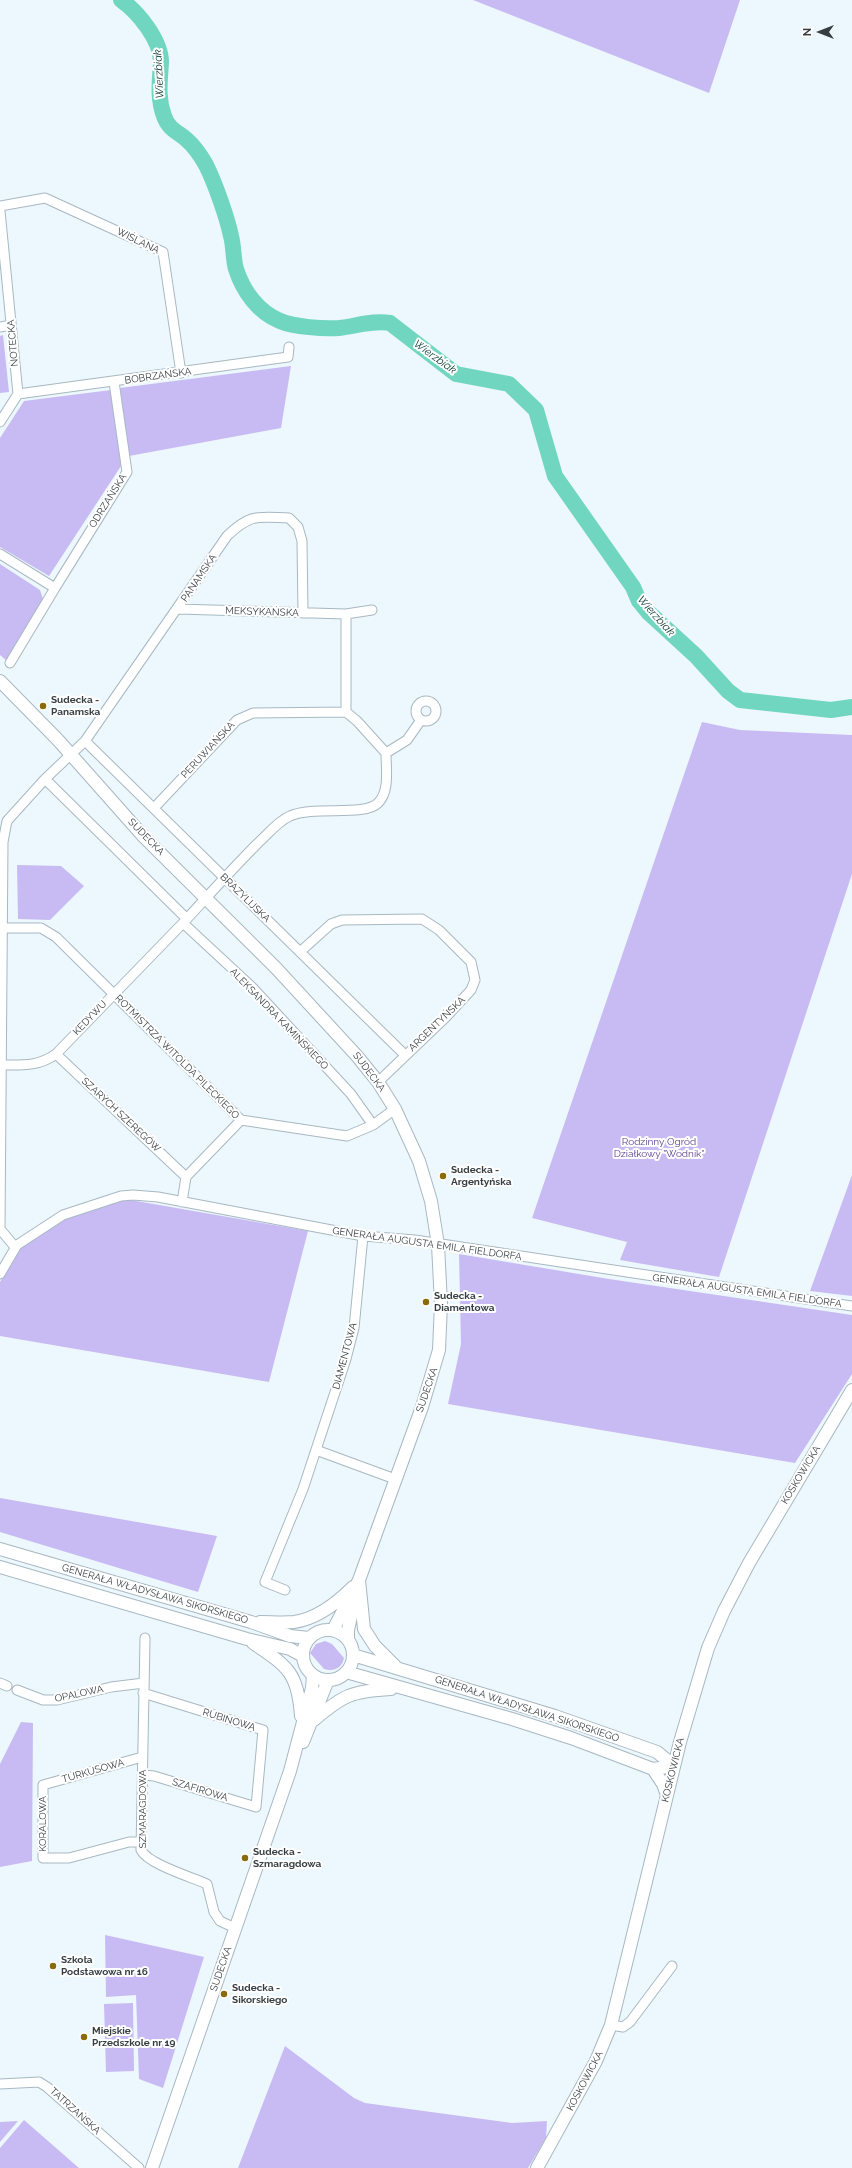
<!DOCTYPE html>
<html>
<head>
<meta charset="utf-8">
<style>
	body { margin:0 }
	#map { position:relative; width:852px; height:2168px; overflow:hidden; background:#edf7fe; font-family:Raleway,sans-serif }
	canvas { display:block }
	.north { position:absolute; left:800px; top:12px; width:40px; height:40px; -webkit-text-stroke:3px #fff; paint-order:stroke; rotate:270deg; font-size:11px; font-weight:700; line-height:16px; text-align:center; color:#373e42 }
	.north::after { content:''; display:block; margin:auto; width:14px; height:18px; background:#373e42; clip-path:polygon(50% 0,100% 100%,50% 72%,0 100%) }
</style>
</head>
<body>
<div id="map">
<canvas width="852" height="2168"></canvas>
<div class="north">N</div>
</div>
<script>
const context = document.querySelector('canvas').getContext('2d');
context.lineJoin = 'round';
function fill(path, color) { context.fillStyle = color; context.fill(path, 'evenodd'); }
function stroke(path, color, width, dash) { context.strokeStyle = color; context.lineWidth = width; context.lineCap = dash ? 'butt' : 'round'; context.setLineDash(dash || []); context.stroke(path); }
function write(font, color, halo, rows, align = 'center') {
  context.font = font + ' Raleway,sans-serif'; context.lineWidth = 4; context.setLineDash([]); context.textBaseline = 'middle'; context.strokeStyle = halo; context.fillStyle = color; for (const [text, x, y, turn = 0] of rows) {
    context.save(); context.translate(x, y); context.rotate((+turn || 0) * Math.PI / 180); context.textAlign = isNaN(turn) ? turn : align; if (halo) context.strokeText(text, 0, 0); context.fillText(text, 0, 0); context.restore();
  }
}
fill(new Path2D(`
	M 473,0 L 740,0 L 709,93 Z
	M 3,335 L 9,392 L 0,393 L 0,336 Z
	M 291,366 L 281,428 L 129,456 L 120,388 Z
	M 111,390 L 121,466 L 49,576 L 0,547 L 0,438 L 24,401 Z
	M 0,564 L 40,590 L 44,602 L 7,661 L 0,655 Z
	M 702,722 L 740,730 L 852,735 L 852,874 L 719,1277 L 620,1260 L 627,1242 L 532,1218 Z
	M 17,865 L 61,866 L 84,886 L 50,920 L 18,919 Z
	M 852,1175 L 852,1296 L 810,1291 Z
	M 125,1199 L 308,1231 L 269,1382 L 0,1336 L 0,1282 L 18,1250 L 73,1214 Z
	M 459,1254 L 609,1279 L 852,1315 L 852,1374 L 795,1463 L 448,1404 L 461,1344 Z
	M 0,1498 L 217,1536 L 198,1592 L 0,1532 Z
	M 325,1641 L 332,1644 L 344,1658 C 342,1668 334,1672 324,1669 L 310,1653 L 316,1644 Z
	M 21,1722 L 33,1723 L 32,1861 L 0,1867 L 0,1764 Z
	M 105,1935 L 204,1957 L 163,2088 L 139,2079 L 136,1995 L 106,1997 Z
	M 133,2003 L 134,2071 L 106,2072 L 104,2004 Z
	M 285,2046 L 354,2098 L 365,2103 L 512,2123 L 547,2121 L 546,2138 L 528,2168 L 238,2168 Z
	M 24,2120 L 79,2168 L 0,2168 L 0,2148 Z
	M 18,2121 L 0,2142 L 0,2122 Z`), '#c8bbf4');
stroke(new Path2D(`
	M 121,0 C 138,12 161,40 161,62 C 160,81 157,97 164,116 C 168,128 176,131 186,139 C 194,146 201,156 206,165 C 215,183 227,217 231,236 C 234,247 233,259 236,269 C 243,291 258,312 280,321 C 294,327 324,329 339,328 C 357,326 373,320 390,323 L 456,374 L 509,384 L 536,410 L 555,476 L 633,587 L 639,601 L 648,612 L 696,656 L 728,691 L 740,700 L 831,710 L 852,707`), '#71d6bf', 16);
const minor = new Path2D(`
	M 0,206 L 45,198 L 163,252 L 181,373
	M 0,211 L 18,394 L 0,422
	M 0,327 L 11,325
	M 18,394 L 288,357 L 289,347
	M 0,554 L 55,588 L 127,472 L 114,382
	M 178,609 L 346,614 L 346,712
	M 346,614 L 372,610
	M 10,663 L 55,588
	M416 711a10 10 0 1 1 20 0a10 10 0 1 1-20 0Z
	M 346,712 L 357,721 L 386,753
	M 85,741 L 405,1055
	M 45,779 L 187,919
	M 154,808 L 237,720 L 253,713 L 346,712
	M 0,928 L 41,928 L 56,937 L 241,1120 L 347,1136 L 373,1125 L 395,1109
	M 301,951 L 331,924 L 342,920 L 422,919 L 439,930 L 471,962 L 475,980 L 471,990 L 446,1017 L 378,1082
	M 56,1054 L 186,1177 L 241,1120
	M 0,1065 C 21,1065 38,1067 56,1054 L 183,923
	M 373,1125 L 351,1094 L 252,987 L 183,923 C 208,896 232,869 258,843 C 268,834 278,821 290,816 C 314,805 364,817 378,803 C 390,791 386,769 386,753 L 407,740 L 421,720
	M 182,1202 L 186,1177
	M 0,1229 L 3,842 L 7,821 L 45,779 L 85,741 L 227,536 C 251,513 258,517 289,518 L 298,527 L 302,541 L 303,613
	M 0,1229 L 15,1247
	M 0,1274 L 17,1245 L 63,1215 L 121,1196 L 133,1195 L 158,1197 L 363,1236 L 415,1240 L 852,1306
	M 316,1450 L 395,1479
	M 285,1590 L 265,1582 L 303,1489 L 346,1359 L 354,1328 L 363,1236
	M 145,1638 L 141,1850 C 148,1864 191,1877 207,1884 L 214,1912 L 220,1921 L 235,1928
	M 0,1683 L 7,1686
	M 17,1690 L 43,1700 L 57,1700 L 111,1687 L 144,1683
	M 143,1693 L 263,1730 L 256,1807 L 154,1776 L 143,1775
	M 141,1842 L 129,1842 L 69,1858 L 43,1858 L 43,1785 L 142,1757
	M 611,2025 L 623,2027 L 630,2022 L 672,1966
	M 0,2084 L 39,2082 L 47,2087 L 139,2168`);
const tertiary = new Path2D(`
	M 0,681 L 58,740 L 144,837 L 276,968 L 357,1056 L 378,1082 L 395,1109 L 419,1161 L 431,1201 L 438,1245 L 441,1304 L 439,1350 L 422,1407 L 359,1580 L 333,1630
	M 0,1549 L 251,1622 L 290,1636 L 309,1638
	M 0,1567 L 247,1639 L 290,1649 L 303,1656
	M 359,1580 L 364,1629 L 375,1646 L 395,1666
	M 260,1622 C 271,1622 283,1623 294,1622 C 316,1619 338,1602 353,1587
	M303 1655a25 25 0 1 1 50 0a25 25 0 1 1-50 0Z
	M 348,1640 L 348,1630 L 355,1598
	M 253,1643 C 287,1666 298,1672 301,1716
	M 353,1655 L 555,1716 L 657,1752 L 674,1766
	M 346,1672 L 512,1719 L 571,1738 L 653,1769 L 674,1766
	M 314,1720 C 343,1695 352,1691 391,1689
	M 303,1742 L 328,1680
	M 653,1769 L 663,1784 L 667,1795
	M 152,2168 L 290,1771 L 312,1688 L 313,1675
	M 537,2168 L 596,2061 L 611,2025 L 680,1742 L 708,1648 L 724,1611 L 749,1563 L 852,1390`);
stroke(minor, '#a7b8c2', 11);
stroke(tertiary, '#a7b8c2', 14);
stroke(minor, '#fff', 9);
stroke(tertiary, '#fff', 12);
for (const [x, y, r, color] of [
	[43,706,4,"#896b09"],
	[443,1176,4,"#896b09"],
	[426,1302,4,"#896b09"],
	[245,1858,4,"#896b09"],
	[53,1966,4,"#896b09"],
	[224,1994,4,"#896b09"],
	[84,2037,4,"#896b09"]
]) { const dot = new Path2D(); dot.arc(x, y, r, 0, 2 * Math.PI); context.fillStyle = color; context.fill(dot); stroke(dot, '#fff', 1.5); }
write('10px', '#373e42', '#fff', [
	["WIŚLANA",138,241,26],
	["NOTECKA",13,343,-95],
	["BOBRZAŃSKA",158,376,-8],
	["ODRZAŃSKA",108,501,-58],
	["PANAMSKA",199,578,-56],
	["MEKSYKAŃSKA",262,612,2],
	["PERUWIAŃSKA",208,750,-47],
	["SUDECKA",146,837,46],
	["BRAZYLIJSKA",245,898,44],
	["KEDYWU",90,1018,-46],
	["ALEKSANDRA KAMIŃSKIEGO",279,1019,46],
	["ARGENTYŃSKA",437,1024,-44],
	["ROTMISTRZA WITOLDA PILECKIEGO",177,1057,45],
	["SUDECKA",369,1072,53],
	["SZARYCH SZEREGÓW",121,1115,43],
	["GENERAŁA AUGUSTA EMILA FIELDORFA",427,1244,8],
	["GENERAŁA AUGUSTA EMILA FIELDORFA",747,1291,8],
	["DIAMENTOWA",345,1356,-75],
	["SUDECKA",427,1390,-71],
	["KOSKOWICKA",801,1475,-59],
	["GENERAŁA WŁADYSŁAWA SIKORSKIEGO",155,1594,16],
	["OPALOWA",79,1694,-12],
	["GENERAŁA WŁADYSŁAWA SIKORSKIEGO",527,1709,18],
	["RUBINOWA",229,1720,17],
	["KOSKOWICKA",673,1770,-76],
	["TURKUSOWA",93,1771,-16],
	["SZAFIROWA",200,1790,17],
	["SZMARAGDOWA",143,1809,-90],
	["KORALOWA",43,1824,-90],
	["SUDECKA",221,1969,-71],
	["KOSKOWICKA",585,2081,-62],
	["TATRZAŃSKA",75,2111,42]
]);
write('bold 10px', '#373e42', '#fff', [
	["Sudecka -",51,700],
	["Panamska",51,712],
	["Sudecka -",451,1170],
	["Argentyńska",451,1182],
	["Sudecka -",434,1296],
	["Diamentowa",434,1308],
	["Sudecka -",253,1852],
	["Szmaragdowa",253,1864],
	["Szkoła",61,1960],
	["Podstawowa nr 16",61,1972],
	["Sudecka -",232,1988],
	["Sikorskiego",232,2000],
	["Miejskie",92,2031],
	["Przedszkole nr 19",92,2043]
], 'left');
write('10px', '#583e91', '#fff', [
	["Rodzinny Ogród",659,1142],
	["Działkowy \"Wodnik\"",659,1154]
]);
write('italic 11px', '#07382f', '#fff', [
	["Wierzbiak",159,74,-93],
	["Wierzbiak",435,357,36],
	["Wierzbiak",656,616,48]
]);
</script>
</body>
</html>
